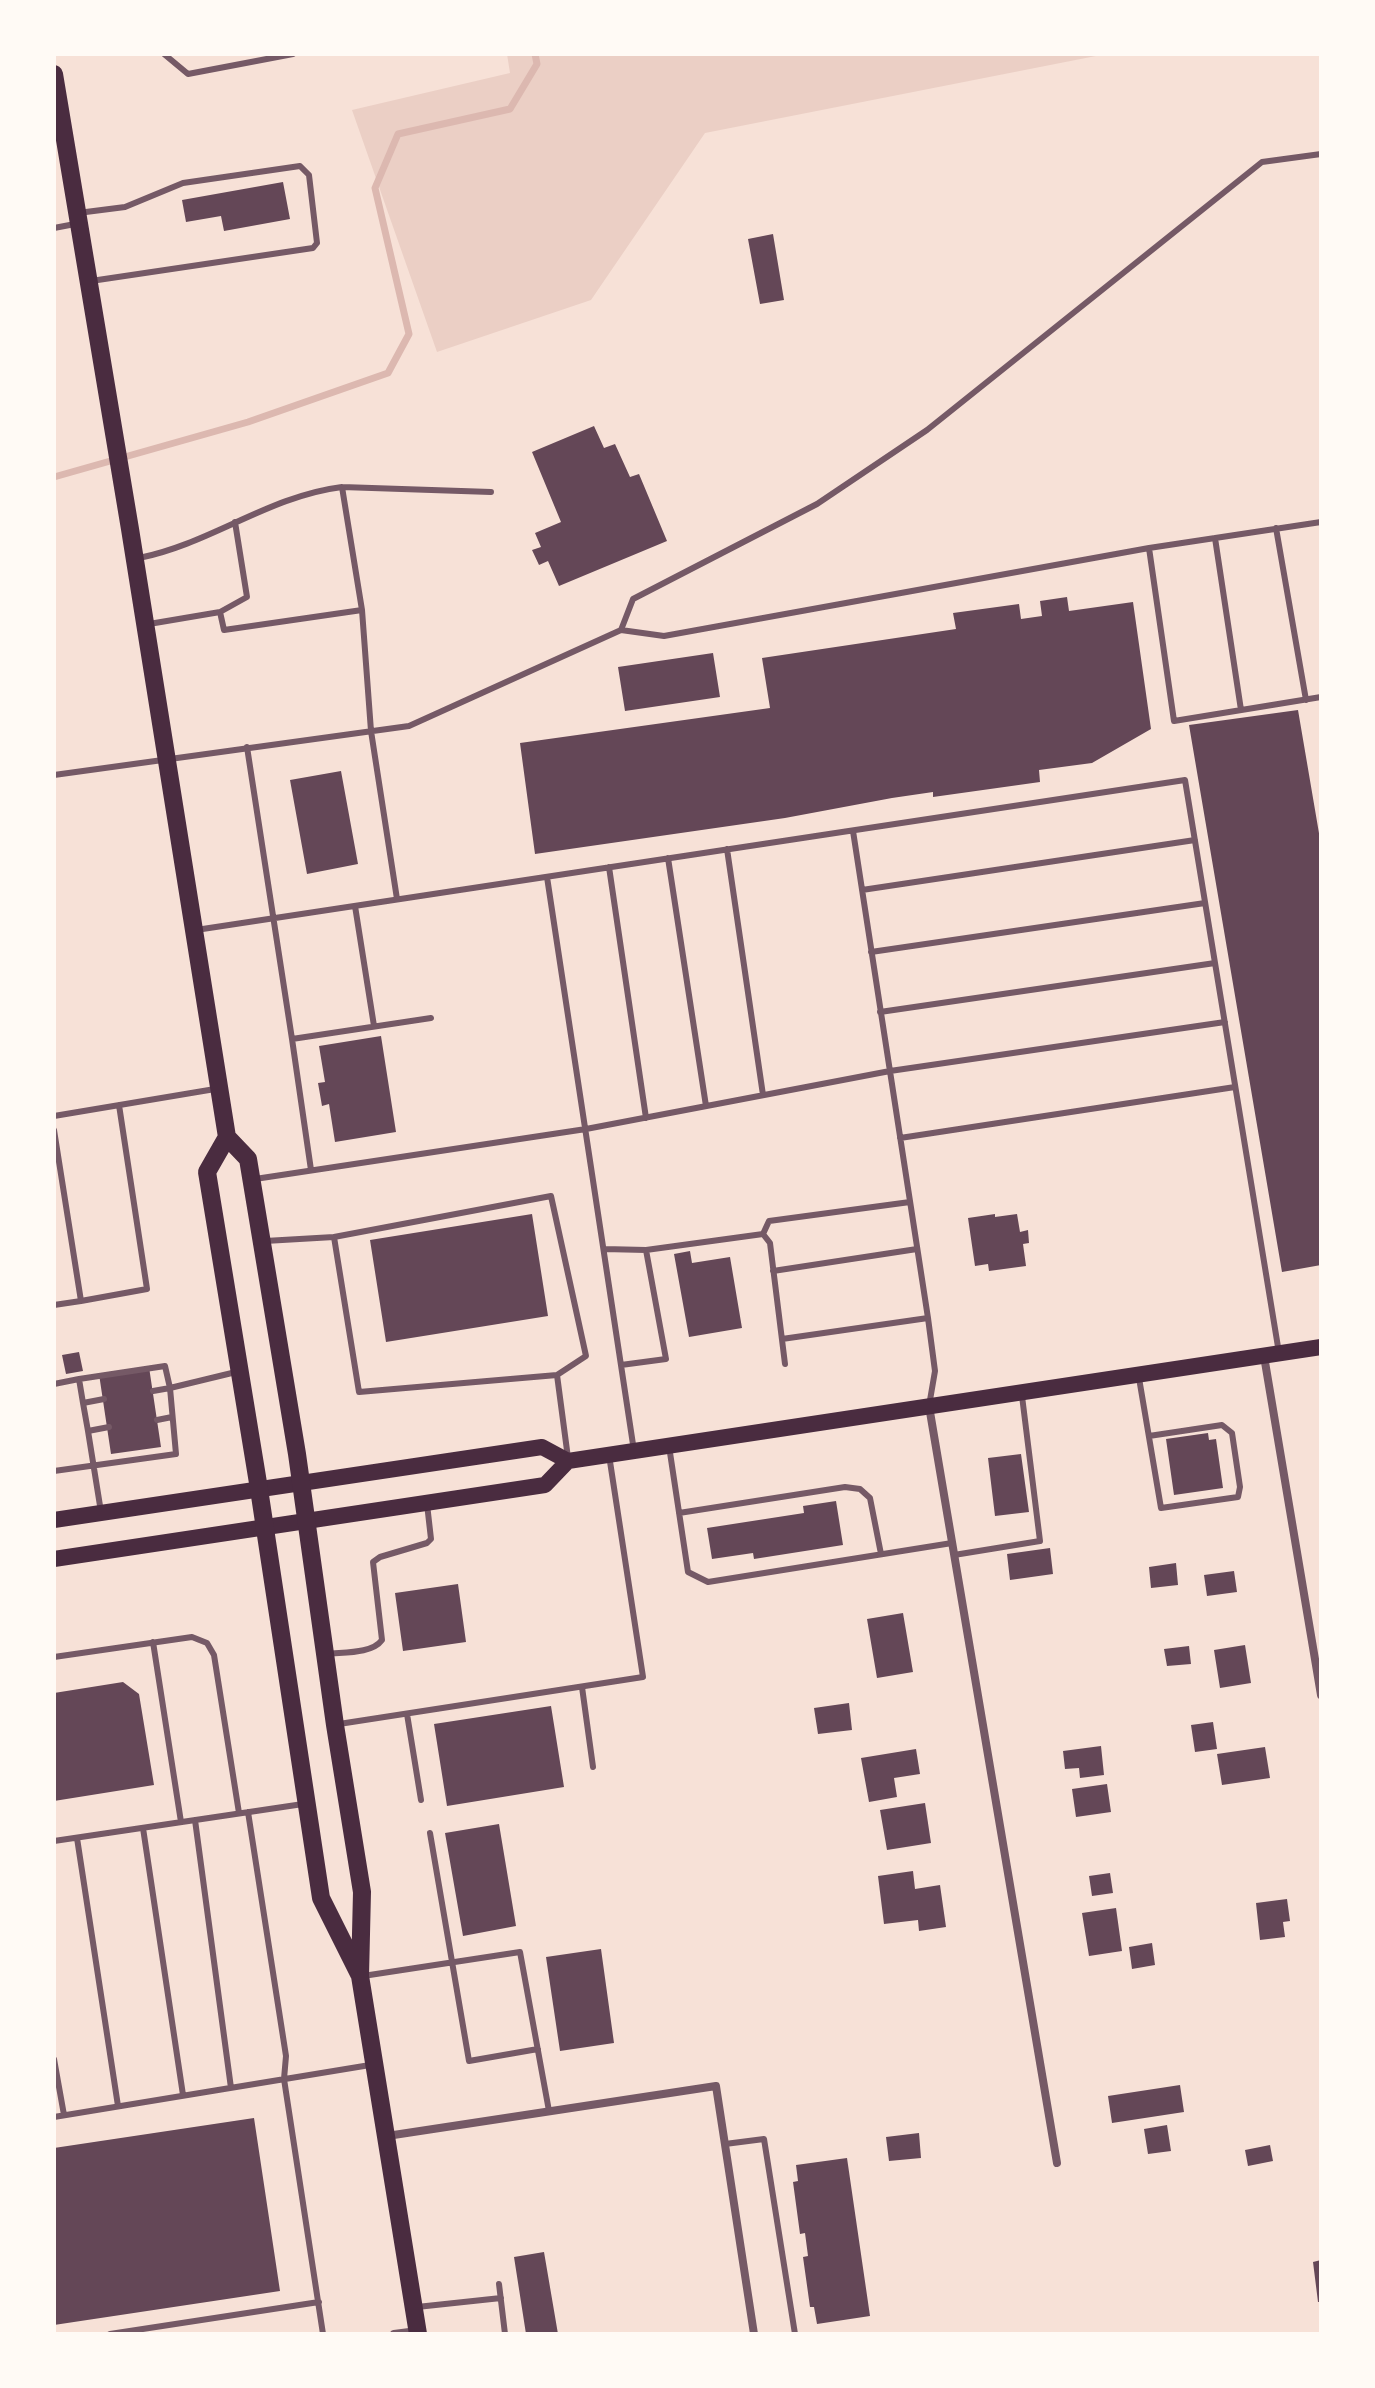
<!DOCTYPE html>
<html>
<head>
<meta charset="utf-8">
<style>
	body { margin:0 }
	#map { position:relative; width:1375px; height:2388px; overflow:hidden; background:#f7e1d7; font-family:Jost,sans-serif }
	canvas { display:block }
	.frame { position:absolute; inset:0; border:56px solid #fffaf5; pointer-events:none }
</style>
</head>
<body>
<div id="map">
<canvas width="1375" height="2388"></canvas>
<div class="frame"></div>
</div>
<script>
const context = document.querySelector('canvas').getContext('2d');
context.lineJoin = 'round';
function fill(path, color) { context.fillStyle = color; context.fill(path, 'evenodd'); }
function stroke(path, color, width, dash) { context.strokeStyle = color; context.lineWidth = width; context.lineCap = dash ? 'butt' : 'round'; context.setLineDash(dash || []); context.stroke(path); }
fill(new Path2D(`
	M 507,54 L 1106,54 L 705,133 L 591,300 L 437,352 L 352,110 L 510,73 Z`), '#ebcfc5');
stroke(new Path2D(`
	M 54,477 L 248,422 L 388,373 L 409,334 L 375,188 L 398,134 L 510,109 L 537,64 L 535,54`), '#dcb8b0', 7);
fill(new Path2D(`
	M 283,182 L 290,219 L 224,231 L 221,216 L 186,222 L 182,200 Z
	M 773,234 L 784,300 L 760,304 L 748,239 Z
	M 594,426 L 604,448 L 615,444 L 630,477 L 639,474 L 667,541 L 559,586 L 548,561 L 539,565 L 532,550 L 541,547 L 535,533 L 561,522 L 532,452 Z
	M 1067,597 L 1069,611 L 1133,602 L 1151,729 L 1092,763 L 1039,770 L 1040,782 L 933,797 L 933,792 L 892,798 L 785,818 L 535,854 L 520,743 L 770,708 L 762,658 L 956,629 L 953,613 L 1019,604 L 1021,619 L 1042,616 L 1040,601 Z
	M 713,653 L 720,697 L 625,711 L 618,667 Z
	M 1298,710 L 1321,845 L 1321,1265 L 1282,1272 L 1189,725 Z
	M 341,771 L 358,864 L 307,874 L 290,780 Z
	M 381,1036 L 396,1132 L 335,1142 L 329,1104 L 322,1106 L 318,1083 L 325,1082 L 319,1046 Z
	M 532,1214 L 548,1316 L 386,1342 L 370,1240 Z
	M 995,1214 L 995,1217 L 1017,1214 L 1020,1232 L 1028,1230 L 1029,1243 L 1023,1244 L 1026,1266 L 989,1271 L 988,1264 L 975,1266 L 968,1218 Z
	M 690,1251 L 692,1263 L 730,1257 L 742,1328 L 689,1337 L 674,1254 Z
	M 79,1352 L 83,1371 L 66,1374 L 62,1355 Z
	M 149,1367 L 161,1447 L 111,1454 L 99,1374 Z
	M 1208,1433 L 1209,1440 L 1216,1439 L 1223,1488 L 1174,1495 L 1166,1439 Z
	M 1021,1454 L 1029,1512 L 995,1516 L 988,1458 Z
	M 836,1501 L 843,1545 L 754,1559 L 753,1553 L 712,1559 L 707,1528 L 804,1513 L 803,1506 Z
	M 1050,1548 L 1053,1574 L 1010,1580 L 1007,1554 Z
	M 1176,1563 L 1178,1585 L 1151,1588 L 1149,1567 Z
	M 1234,1571 L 1237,1592 L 1207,1596 L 1204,1575 Z
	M 458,1584 L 466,1642 L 403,1651 L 395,1593 Z
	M 903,1613 L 913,1672 L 877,1678 L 867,1619 Z
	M 1245,1645 L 1251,1683 L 1220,1688 L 1214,1650 Z
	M 1189,1646 L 1191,1664 L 1167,1666 L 1164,1649 Z
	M 123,1682 L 139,1694 L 154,1785 L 54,1801 L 54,1693 Z
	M 849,1703 L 852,1730 L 818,1734 L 814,1708 Z
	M 551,1706 L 564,1787 L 447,1806 L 434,1724 Z
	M 1213,1722 L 1217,1749 L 1195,1752 L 1191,1725 Z
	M 1101,1746 L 1104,1775 L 1080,1778 L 1079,1768 L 1065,1769 L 1063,1751 Z
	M 1265,1747 L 1270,1778 L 1222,1785 L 1217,1754 Z
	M 916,1749 L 920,1774 L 894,1778 L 897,1797 L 869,1802 L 861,1758 Z
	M 1107,1784 L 1111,1812 L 1076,1817 L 1072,1789 Z
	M 925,1803 L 931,1843 L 887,1850 L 880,1810 Z
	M 499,1824 L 516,1926 L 463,1936 L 445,1833 Z
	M 913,1871 L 915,1889 L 940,1885 L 946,1927 L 919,1931 L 918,1920 L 884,1924 L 878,1876 Z
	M 1110,1873 L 1113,1893 L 1092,1896 L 1089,1876 Z
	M 1287,1899 L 1290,1921 L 1283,1922 L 1285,1937 L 1260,1940 L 1256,1903 Z
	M 1116,1908 L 1122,1951 L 1089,1956 L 1082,1913 Z
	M 1152,1943 L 1155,1965 L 1132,1969 L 1129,1947 Z
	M 601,1949 L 614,2043 L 560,2051 L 546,1957 Z
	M 1180,2085 L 1184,2112 L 1112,2123 L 1108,2096 Z
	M 254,2118 L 280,2291 L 54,2325 L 54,2148 Z
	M 1167,2125 L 1171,2151 L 1148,2154 L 1144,2129 Z
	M 919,2133 L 921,2158 L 889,2161 L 886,2137 Z
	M 1270,2145 L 1273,2161 L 1248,2166 L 1245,2150 Z
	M 847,2158 L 870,2316 L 817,2324 L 814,2307 L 810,2307 L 803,2257 L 808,2256 L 805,2233 L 800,2234 L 793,2182 L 798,2181 L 796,2165 Z
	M 544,2252 L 558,2334 L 526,2334 L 514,2257 Z
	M 1321,2260 L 1321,2302 L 1318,2302 L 1313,2262 Z`), '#644757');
stroke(new Path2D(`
	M 164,54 L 188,74 L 293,54
	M 78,213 L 125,207 L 183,183 L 300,166 L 309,175 L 317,243 L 313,248 L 91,281
	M 54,228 L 75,224
	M 342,487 L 491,492
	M 1276,528 L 1306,700
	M 1215,538 L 1241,710
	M 1149,548 L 1321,522
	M 139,558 C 210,544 269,496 342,487 L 362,610
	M 220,612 L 247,597 L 235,522
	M 149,624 L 220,612 L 224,630 L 362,610 L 371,731 L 397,899
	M 621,630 L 664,636 L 1149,548 L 1174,721 L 1321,697
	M 247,747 L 292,1039
	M 54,775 L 409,726 L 621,630 L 633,599 L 817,504 L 927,430 L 1262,162 L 1321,154
	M 853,831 L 928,1318 L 935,1371 L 929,1406
	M 727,849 L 763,1095
	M 668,858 L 706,1106
	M 609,867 L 646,1118
	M 547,877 L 634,1451
	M 862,890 L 1195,840
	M 355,906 L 374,1026
	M 196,930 L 1185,780 L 1279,1353
	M 871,952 L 1205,903
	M 880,1012 L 1215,963
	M 54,1116 L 215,1089
	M 54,1130 L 81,1301 L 54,1305
	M 900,1138 L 1235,1087
	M 311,1170 L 292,1039 L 431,1018
	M 255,1179 L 586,1129 L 890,1071 L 1225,1022
	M 763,1234 L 769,1221 L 910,1202
	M 334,1237 L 551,1196 L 586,1356 L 557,1375
	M 265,1241 L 334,1237 L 359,1392 L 557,1375 L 568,1458
	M 604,1249 L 646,1250
	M 773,1271 L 917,1249
	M 81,1301 L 147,1289 L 119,1105
	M 782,1339 L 928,1318
	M 621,1365 L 666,1359 L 646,1250 L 763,1234 L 770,1243 L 785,1364
	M 1139,1378 L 1161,1508 L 1238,1497 L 1240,1487 L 1232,1433 L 1222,1425 L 1149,1436
	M 54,1384 L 79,1379
	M 83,1403 L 79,1379 L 165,1366 L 170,1388 L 153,1391
	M 157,1420 L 172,1417
	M 88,1431 L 83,1403 L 104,1399
	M 669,1446 L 688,1572 L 708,1582 L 952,1543
	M 54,1471 L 176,1454 L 170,1388 L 236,1372
	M 101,1512 L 88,1431 L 109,1427
	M 679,1513 L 845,1487 L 860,1489 L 870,1498 L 881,1554
	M 954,1555 L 1040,1541 L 1022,1396
	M 153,1642 L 181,1822
	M 327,1654 C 343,1652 372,1654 382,1640 L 373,1562 L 380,1557 L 427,1543 L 431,1539 L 427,1504
	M 54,1657 L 192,1637 L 207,1643 L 214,1655 L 239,1813
	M 582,1687 L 593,1767
	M 407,1714 L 421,1800
	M 339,1724 L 643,1677 L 609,1455
	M 248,1812 L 286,2056 L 284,2079 L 323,2334
	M 195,1820 L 231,2088
	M 143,1828 L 183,2095
	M 430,1833 L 469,2061 L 538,2049
	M 77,1838 L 118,2106
	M 54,1841 L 303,1804
	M 363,1976 L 520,1952 L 549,2111
	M 54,2059 L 64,2115
	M 54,2117 L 370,2065
	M 725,2144 L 764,2139 L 795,2334
	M 499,2284 L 505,2334
	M 417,2307 L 501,2298
	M 110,2334 L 319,2302`), '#755966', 6);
stroke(new Path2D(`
	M 1264,1356 L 1321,1695
	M 929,1406 L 1057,2163
	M 387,2136 L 716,2086 L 754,2334
	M 394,2334 L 417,2331`), '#755966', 8);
stroke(new Path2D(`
	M 54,1520 L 542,1447 L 568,1461
	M 54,1559 L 545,1485 L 568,1461 L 1321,1347`), '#4a2c40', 16);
stroke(new Path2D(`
	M 54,74 L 130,529 L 227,1137 L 248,1159 L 297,1454 L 335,1725 L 362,1892 L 360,1976 L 418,2334
	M 227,1137 L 207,1172 L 259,1489 L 321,1898 L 359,1974`), '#4a2c40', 18);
</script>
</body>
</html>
